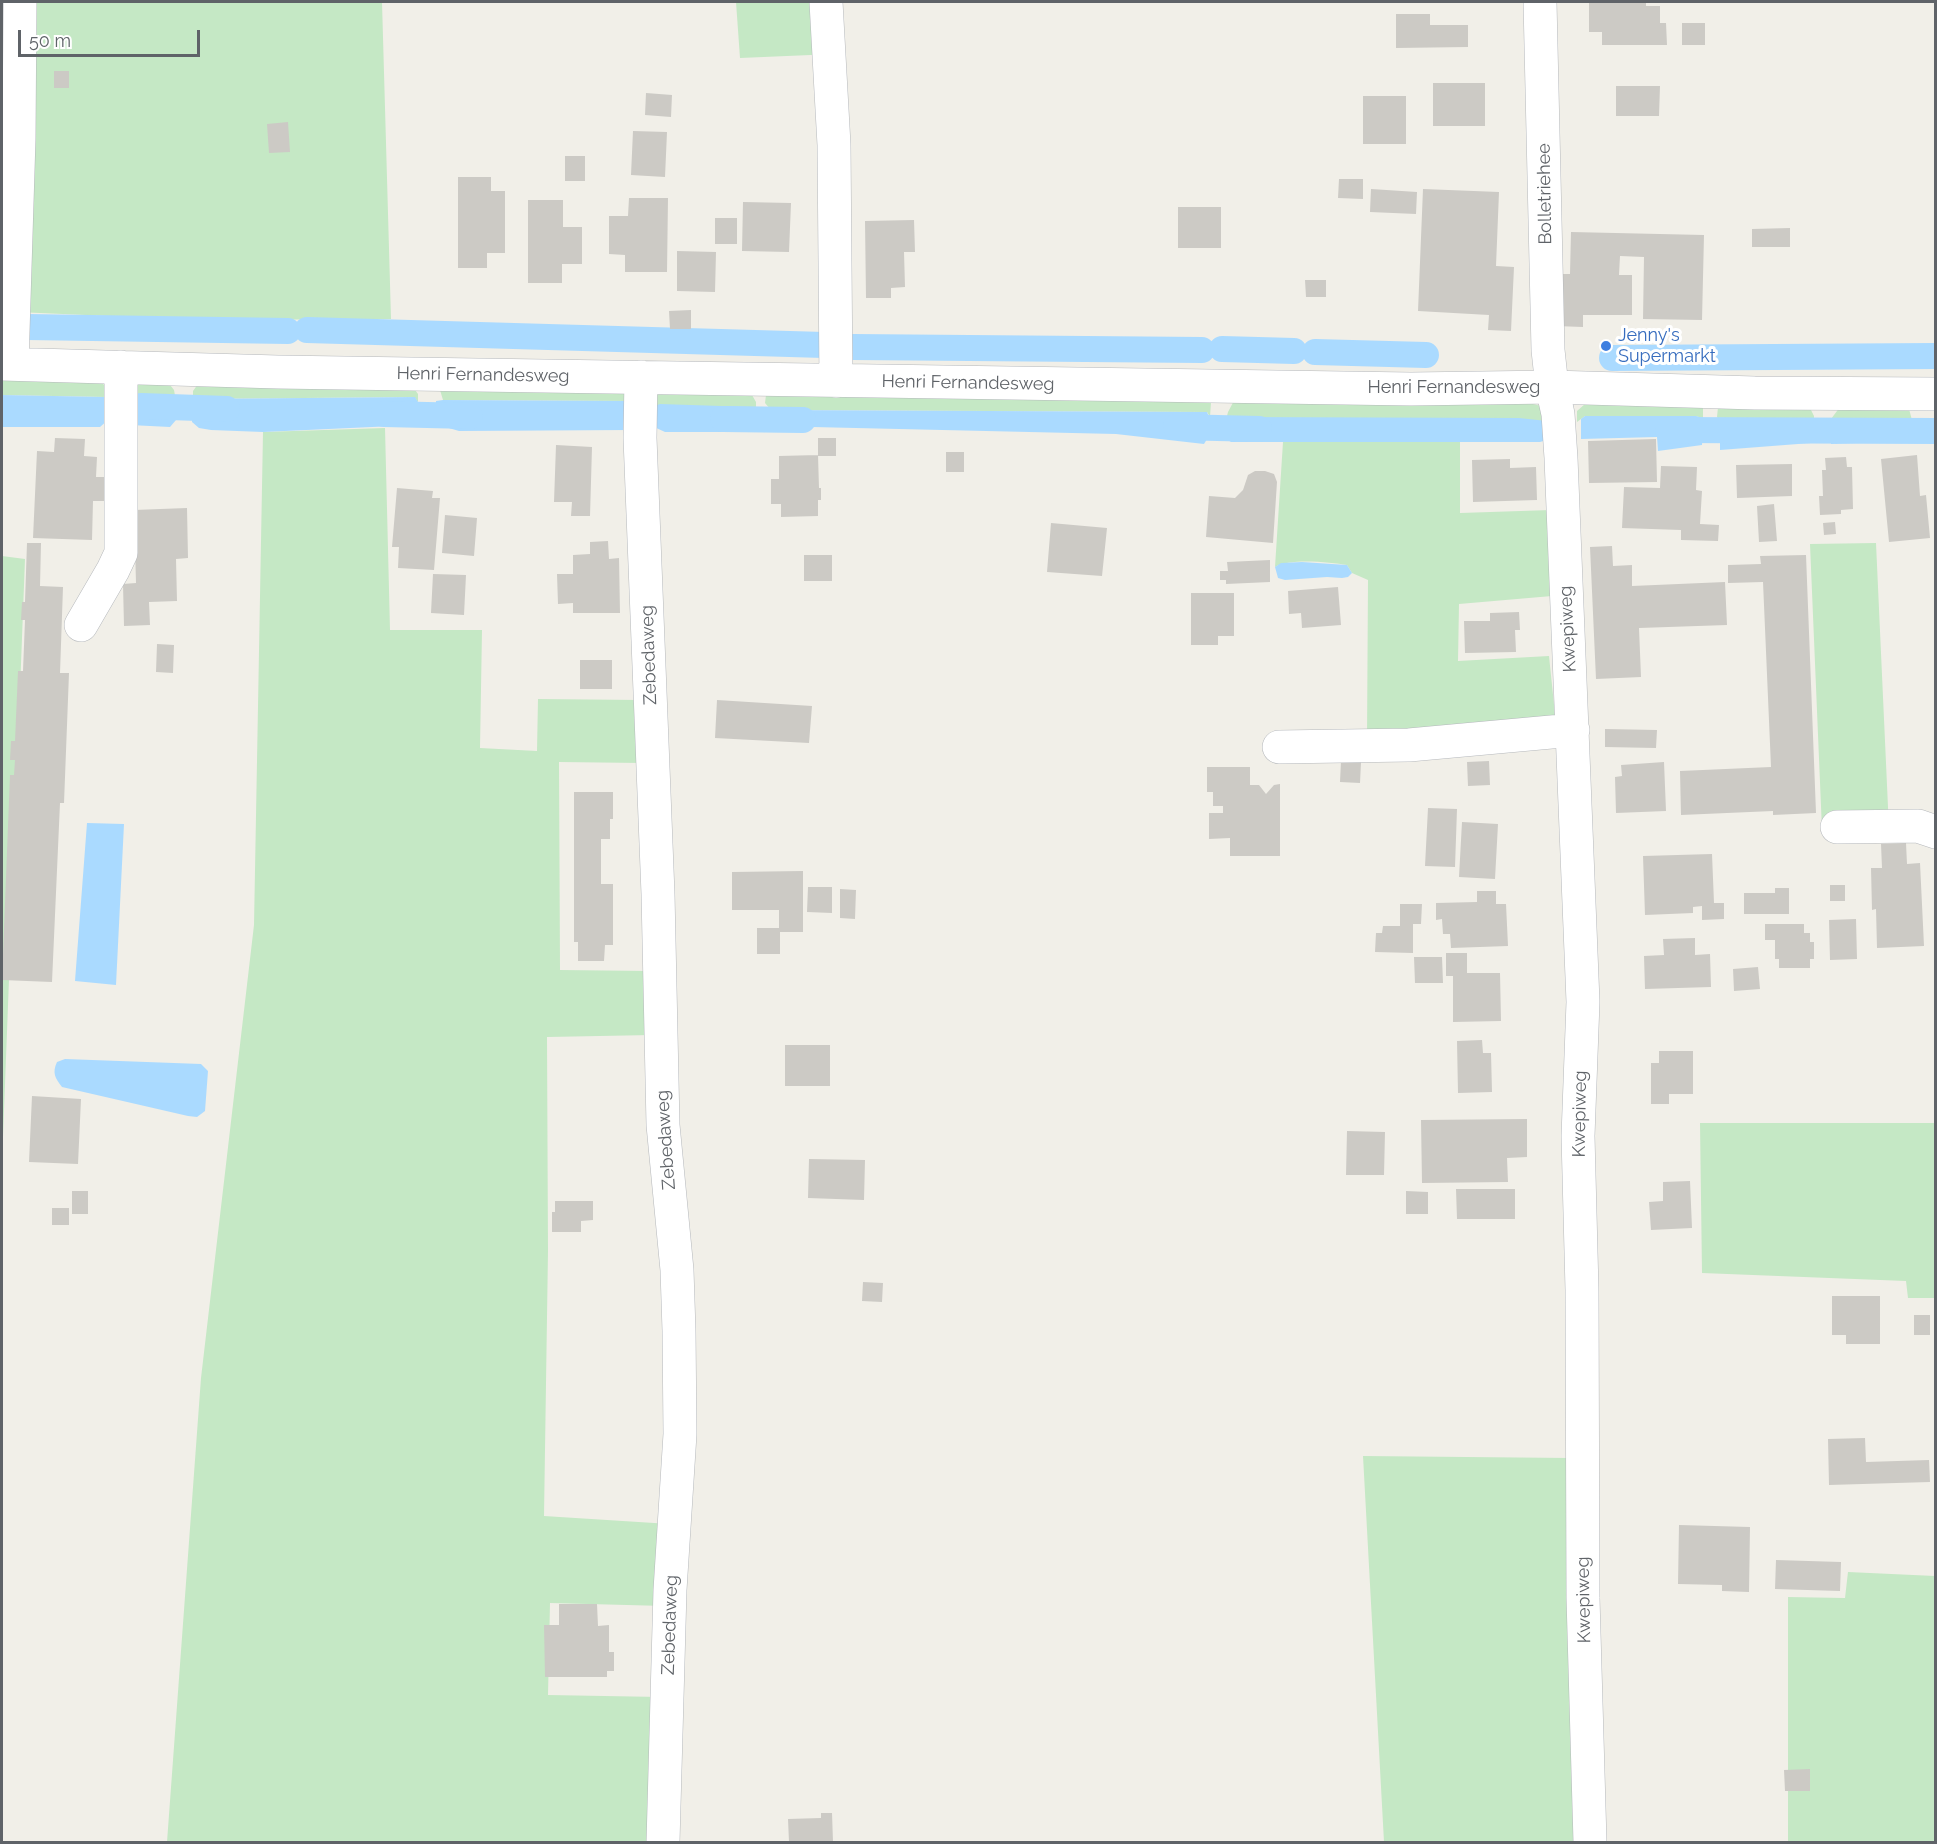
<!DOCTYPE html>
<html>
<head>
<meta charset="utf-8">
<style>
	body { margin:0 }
	#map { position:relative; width:1937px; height:1844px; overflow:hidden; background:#f1efe8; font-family:Raleway,sans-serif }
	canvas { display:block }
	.frame { position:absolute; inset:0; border:3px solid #5f6368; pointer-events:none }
	.scale { position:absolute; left:18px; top:30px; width:182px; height:27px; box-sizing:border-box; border:3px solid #5f6368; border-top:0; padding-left:8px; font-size:18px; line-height:21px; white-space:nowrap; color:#5f6368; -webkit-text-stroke:4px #fff; paint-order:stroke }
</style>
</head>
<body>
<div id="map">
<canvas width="1937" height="1844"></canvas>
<div class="frame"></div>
<div class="scale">50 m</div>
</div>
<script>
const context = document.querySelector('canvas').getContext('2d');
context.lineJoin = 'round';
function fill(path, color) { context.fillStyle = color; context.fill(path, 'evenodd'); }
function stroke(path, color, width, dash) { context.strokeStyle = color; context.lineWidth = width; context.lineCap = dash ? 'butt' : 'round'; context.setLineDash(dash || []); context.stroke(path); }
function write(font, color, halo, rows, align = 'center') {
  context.font = font + ' Raleway,sans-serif'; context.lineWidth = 6; context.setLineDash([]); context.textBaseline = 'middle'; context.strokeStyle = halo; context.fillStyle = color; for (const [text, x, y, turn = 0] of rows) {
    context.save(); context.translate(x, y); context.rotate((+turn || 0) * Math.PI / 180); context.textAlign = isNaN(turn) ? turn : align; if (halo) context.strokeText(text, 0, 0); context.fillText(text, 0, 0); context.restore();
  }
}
fill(new Path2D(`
	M 2,2 L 382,2 L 391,319 L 199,320 L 17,312 L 16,135 L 2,134 Z
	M 736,2 L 832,2 L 834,54 L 740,58 Z
	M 2,377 L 101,381 L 110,393 L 106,397 L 2,395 Z
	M 167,381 L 174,390 L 176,401 L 172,397 L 133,397 L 130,383 Z
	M 198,384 L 413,387 L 418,394 L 418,402 L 414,397 L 193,399 L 193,391 Z
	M 622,386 L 632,401 L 443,400 L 440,390 Z
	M 660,389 L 752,395 L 756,402 L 756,414 L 751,407 L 652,407 L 652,395 Z
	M 766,395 L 1211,402 L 1210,417 L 1207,412 L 771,410 L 765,403 Z
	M 1237,395 L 1529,403 L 1541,406 L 1547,421 L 1226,420 L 1228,412 Z
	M 1843,403 L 1909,409 L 1912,420 L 1909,423 L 1831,419 Z
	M 1585,404 L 1703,406 L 1703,418 L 1695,416 L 1585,416 L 1577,422 L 1577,411 Z
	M 1718,407 L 1811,410 L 1814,416 L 1814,423 L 1720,422 L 1717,417 Z
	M 385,428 L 390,630 L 482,630 L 480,748 L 537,751 L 538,699 L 640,700 L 642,763 L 559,762 L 560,970 L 650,971 L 652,1035 L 547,1037 L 548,1251 L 544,1516 L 670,1524 L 665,1606 L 550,1603 L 548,1695 L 661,1697 L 656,1842 L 167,1842 L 201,1378 L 254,925 L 263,432 Z
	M 1283,442 L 1460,442 L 1460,513 L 1551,510 L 1552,596 L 1459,604 L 1458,661 L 1549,656 L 1556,724 L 1367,739 L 1368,580 L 1352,573 L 1347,565 C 1330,562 1289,558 1275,567 Z
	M 1876,543 L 1889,829 L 1822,830 L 1810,544 Z
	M 2,556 L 25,559 L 2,1163 Z
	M 1700,1123 L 1935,1123 L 1935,1298 L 1908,1298 L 1906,1281 L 1702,1273 Z
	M 1363,1456 L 1570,1458 L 1581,1842 L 1384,1842 Z
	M 1848,1572 L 1935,1576 L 1935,1842 L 1788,1842 L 1788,1597 L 1845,1598 Z`), '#c5e8c5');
fill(new Path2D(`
	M 2,395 L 106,397 L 109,419 L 100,427 L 2,427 Z
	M 133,397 L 172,397 L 176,401 L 176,420 L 170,427 L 130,425 Z
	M 415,397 L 418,402 L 416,425 L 263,432 L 211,430 L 199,428 L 192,422 L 193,399 Z
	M 443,400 L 632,401 L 631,430 L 459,431 L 442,426 L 435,420 L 436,401 Z
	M 660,404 L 752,407 C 758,416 757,422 754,432 L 665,432 L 652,426 L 652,407 Z
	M 771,410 L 1207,412 C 1212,421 1210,436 1204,444 L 1116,434 L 769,426 Z
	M 1585,416 L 1696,416 L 1703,418 L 1702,445 L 1658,451 L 1657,437 L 1581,439 L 1581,419 Z
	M 1228,417 L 1519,418 L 1547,421 L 1547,440 L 1540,442 L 1231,442 L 1225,438 L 1226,420 Z
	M 1831,419 L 1909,423 L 1912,420 L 1915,422 L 1915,441 L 1831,444 Z
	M 1812,421 L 1814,423 L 1815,440 L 1811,443 L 1720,450 L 1720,422 Z
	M 1302,562 L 1347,565 L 1352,573 L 1348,577 L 1342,578 L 1327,577 L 1285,580 L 1278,578 L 1275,567 L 1281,563 Z
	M 87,823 L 124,824 L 116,985 L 75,981 Z
	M 65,1059 L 201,1064 L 208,1071 L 205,1111 L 197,1117 L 188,1116 L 62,1087 C 55,1078 52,1073 57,1062 Z`), '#aadaff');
stroke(new Path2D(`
	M 27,327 L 288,331
	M 307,330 L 824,345
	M 853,347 L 1202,350
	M 1222,349 L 1294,351
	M 1315,352 L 1426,355
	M 1612,358 L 1936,356
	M 141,406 L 227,409
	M 384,414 L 470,416
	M 723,419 L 803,420
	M 1176,427 L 1259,429
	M 1668,430 L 1936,431`), '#aadaff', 26);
fill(new Path2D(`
	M 1589,2 L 1646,2 L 1646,6 L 1660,6 L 1660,23 L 1666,23 L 1667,45 L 1602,45 L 1602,32 L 1589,32 Z
	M 1396,14 L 1430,14 L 1430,25 L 1468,25 L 1468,47 L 1396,48 Z
	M 1682,23 L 1705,23 L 1705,45 L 1682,45 Z
	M 54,71 L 69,71 L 69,88 L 54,88 Z
	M 1433,83 L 1485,83 L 1485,126 L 1433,126 Z
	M 1616,86 L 1660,86 L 1659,116 L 1616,116 Z
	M 646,93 L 672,95 L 671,117 L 645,115 Z
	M 1363,96 L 1406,96 L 1406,144 L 1363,144 Z
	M 288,122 L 290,152 L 269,153 L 267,124 Z
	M 633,131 L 667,132 L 665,177 L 631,175 Z
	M 565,156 L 585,156 L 585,181 L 565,181 Z
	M 458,177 L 491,177 L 491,191 L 505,191 L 505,253 L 487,253 L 487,268 L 458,268 Z
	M 1339,179 L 1363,179 L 1363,199 L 1338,198 Z
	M 1371,189 L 1417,192 L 1416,214 L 1370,212 Z
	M 1423,189 L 1499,192 L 1496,266 L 1514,267 L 1511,331 L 1488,330 L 1489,315 L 1418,311 Z
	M 629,198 L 668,198 L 667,272 L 625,272 L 625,255 L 609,254 L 609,216 L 628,216 Z
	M 528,200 L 563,200 L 563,227 L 582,227 L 582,264 L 562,264 L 562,283 L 528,283 Z
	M 743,202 L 791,203 L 789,252 L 742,251 Z
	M 1178,207 L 1221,207 L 1221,248 L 1178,248 Z
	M 715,218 L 737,218 L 737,244 L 715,244 Z
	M 914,220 L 915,252 L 904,252 L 905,287 L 891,288 L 891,298 L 866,298 L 865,221 Z
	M 1790,228 L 1790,247 L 1752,247 L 1752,229 Z
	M 1571,232 L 1704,235 L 1702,320 L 1643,319 L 1644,257 L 1620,256 L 1619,275 L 1632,275 L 1632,315 L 1583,315 L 1583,327 L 1556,326 L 1557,274 L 1570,274 Z
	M 677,251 L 716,252 L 715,292 L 677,291 Z
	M 1305,280 L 1326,280 L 1326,297 L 1306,297 Z
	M 691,310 L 691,329 L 670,329 L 669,311 Z
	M 55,438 L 85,439 L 84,456 L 97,457 L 96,477 L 106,477 L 105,501 L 93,501 L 92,540 L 33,538 L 37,451 L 54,452 Z
	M 818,438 L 836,438 L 836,456 L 818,456 Z
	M 1656,439 L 1657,482 L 1589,483 L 1588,441 Z
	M 556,445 L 592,447 L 590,516 L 571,516 L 572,502 L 554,502 Z
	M 946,452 L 964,452 L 964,472 L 946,472 Z
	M 818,455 L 819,488 L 821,488 L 821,500 L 818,500 L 818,516 L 781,517 L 781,504 L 771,504 L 771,479 L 779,479 L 779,456 Z
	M 1917,455 L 1920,496 L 1926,495 L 1930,538 L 1889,542 L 1881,459 Z
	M 1846,457 L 1847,467 L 1852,467 L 1853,509 L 1841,510 L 1841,514 L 1820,515 L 1819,496 L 1823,496 L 1822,470 L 1826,470 L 1825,458 Z
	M 1510,459 L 1510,468 L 1536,467 L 1537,500 L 1473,502 L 1472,460 Z
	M 1792,464 L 1792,496 L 1737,498 L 1736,465 Z
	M 1661,466 L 1697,467 L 1696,490 L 1702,491 L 1700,524 L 1719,525 L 1718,541 L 1681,540 L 1681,530 L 1622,528 L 1624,487 L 1660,488 Z
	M 1255,471 L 1265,471 L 1274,474 L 1277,482 L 1273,543 L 1206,537 L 1209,496 L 1235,498 L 1243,490 L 1248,475 Z
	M 397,488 L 433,491 L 432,498 L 440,498 L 434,570 L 398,568 L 399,547 L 392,547 Z
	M 1774,504 L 1777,541 L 1759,542 L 1757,506 Z
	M 187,508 L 188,558 L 176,559 L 177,601 L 149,602 L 150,625 L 124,626 L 123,584 L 136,583 L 134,510 Z
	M 445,515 L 477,518 L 474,556 L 442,553 Z
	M 1835,522 L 1836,534 L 1824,535 L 1823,523 Z
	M 1051,523 L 1107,528 L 1102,576 L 1047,572 Z
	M 608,541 L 609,559 L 619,558 L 620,613 L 573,613 L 573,603 L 558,604 L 557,574 L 573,574 L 573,555 L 590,554 L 590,542 Z
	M 27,543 L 41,543 L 40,586 L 63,587 L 60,673 L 69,673 L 64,803 L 60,803 L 52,982 L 2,980 L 10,775 L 14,775 L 15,760 L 10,760 L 11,741 L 15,741 L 18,671 L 23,671 L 25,620 L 21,620 L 22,602 L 25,602 Z
	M 1612,546 L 1613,566 L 1632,565 L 1632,586 L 1725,582 L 1727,625 L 1639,628 L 1641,677 L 1596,679 L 1590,547 Z
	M 804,555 L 832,555 L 832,581 L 804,581 Z
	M 1806,555 L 1816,813 L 1773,815 L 1773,811 L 1681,815 L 1680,771 L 1771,767 L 1763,582 L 1728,583 L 1728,565 L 1761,564 L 1760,556 Z
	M 1270,560 L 1270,582 L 1226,584 L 1226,580 L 1220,580 L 1220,571 L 1228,571 L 1227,562 Z
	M 433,574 L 466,575 L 464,615 L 431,613 Z
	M 1338,587 L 1341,625 L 1302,628 L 1301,613 L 1289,614 L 1288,591 Z
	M 1191,593 L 1234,593 L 1234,636 L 1218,636 L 1218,645 L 1191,645 Z
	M 1519,612 L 1520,630 L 1515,630 L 1516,652 L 1465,653 L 1464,621 L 1490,621 L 1490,613 Z
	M 157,644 L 174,645 L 173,673 L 156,672 Z
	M 580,660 L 612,660 L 612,689 L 580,689 Z
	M 717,700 L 812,706 L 809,743 L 715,738 Z
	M 1605,729 L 1657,730 L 1656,748 L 1605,747 Z
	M 1341,761 L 1361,762 L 1360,783 L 1340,782 Z
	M 1489,761 L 1490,785 L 1468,786 L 1467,762 Z
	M 1664,762 L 1666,811 L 1616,813 L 1615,777 L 1622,776 L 1621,765 Z
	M 1207,767 L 1250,767 L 1250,785 L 1259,785 L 1266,794 L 1274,785 L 1280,784 L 1280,856 L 1230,856 L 1230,838 L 1209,839 L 1209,813 L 1223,813 L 1223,806 L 1213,806 L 1213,792 L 1207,792 Z
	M 574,792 L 613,792 L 613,819 L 610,819 L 610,839 L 601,839 L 601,884 L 613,884 L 613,945 L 605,945 L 604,961 L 578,961 L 578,942 L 574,942 Z
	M 1428,808 L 1457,809 L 1455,867 L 1425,866 Z
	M 1462,822 L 1498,824 L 1495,879 L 1459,877 Z
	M 1906,843 L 1907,864 L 1920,863 L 1924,946 L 1877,948 L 1876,909 L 1872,910 L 1871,868 L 1882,868 L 1881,844 Z
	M 1712,854 L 1714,903 L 1724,903 L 1724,919 L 1702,920 L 1702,906 L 1693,907 L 1693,913 L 1645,915 L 1643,856 Z
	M 803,871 L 803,932 L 780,932 L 780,954 L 757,954 L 757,928 L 779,928 L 779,910 L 732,910 L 732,872 Z
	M 1830,885 L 1845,885 L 1845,901 L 1830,901 Z
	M 808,887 L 832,887 L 832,913 L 807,912 Z
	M 1775,888 L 1789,888 L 1789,914 L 1744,914 L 1744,893 L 1775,893 Z
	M 840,889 L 856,890 L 855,919 L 840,918 Z
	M 1477,891 L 1496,891 L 1496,904 L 1506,904 L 1508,946 L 1451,948 L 1450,934 L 1443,934 L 1442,919 L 1436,920 L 1436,903 L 1477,902 Z
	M 1400,904 L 1422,904 L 1421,924 L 1413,924 L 1413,953 L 1375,952 L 1376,933 L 1382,933 L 1383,926 L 1400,926 Z
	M 1856,919 L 1857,959 L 1830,960 L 1829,920 Z
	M 1765,924 L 1804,924 L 1804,933 L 1810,933 L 1810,942 L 1814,942 L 1814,959 L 1810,959 L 1810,968 L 1779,968 L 1779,959 L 1775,959 L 1775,940 L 1765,940 Z
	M 1695,938 L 1695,955 L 1710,954 L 1711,987 L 1645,989 L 1644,956 L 1664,955 L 1663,939 Z
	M 1446,953 L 1467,953 L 1467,973 L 1500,973 L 1501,1021 L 1453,1022 L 1453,976 L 1446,976 Z
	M 1414,957 L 1442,957 L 1443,983 L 1415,983 Z
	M 1758,967 L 1760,989 L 1734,991 L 1733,969 Z
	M 1482,1040 L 1483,1053 L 1491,1053 L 1492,1092 L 1458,1093 L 1457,1041 Z
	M 785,1045 L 830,1045 L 830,1086 L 785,1086 Z
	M 1659,1051 L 1693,1051 L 1693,1094 L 1669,1094 L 1669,1104 L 1651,1104 L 1651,1063 L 1659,1063 Z
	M 32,1096 L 81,1099 L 78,1164 L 29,1162 Z
	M 1527,1119 L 1527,1157 L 1507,1158 L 1508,1182 L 1422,1183 L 1421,1120 Z
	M 1347,1131 L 1385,1132 L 1384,1175 L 1346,1175 Z
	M 809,1159 L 865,1160 L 864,1200 L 808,1198 Z
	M 1690,1181 L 1692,1228 L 1651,1230 L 1649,1202 L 1663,1201 L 1663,1182 Z
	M 1456,1189 L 1515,1189 L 1515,1219 L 1457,1219 Z
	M 72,1191 L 88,1191 L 88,1214 L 72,1214 Z
	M 1406,1191 L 1428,1192 L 1428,1214 L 1406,1214 Z
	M 555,1201 L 593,1201 L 593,1220 L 581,1221 L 581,1232 L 552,1232 L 552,1212 L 555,1212 Z
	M 52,1208 L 69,1208 L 69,1225 L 52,1225 Z
	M 863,1282 L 883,1283 L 882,1302 L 862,1301 Z
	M 1832,1296 L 1880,1296 L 1880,1344 L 1846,1344 L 1846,1335 L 1832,1335 Z
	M 1914,1315 L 1930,1315 L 1930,1335 L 1914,1335 Z
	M 1865,1438 L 1866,1462 L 1929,1460 L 1930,1482 L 1829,1485 L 1828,1439 Z
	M 1679,1525 L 1750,1527 L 1749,1592 L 1722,1591 L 1722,1585 L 1678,1584 Z
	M 1776,1560 L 1841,1562 L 1840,1591 L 1775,1589 Z
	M 559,1604 L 597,1604 L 598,1626 L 609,1625 L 609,1652 L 614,1652 L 614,1671 L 607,1671 L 607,1677 L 545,1677 L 544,1625 L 559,1625 Z
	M 1810,1769 L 1810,1791 L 1785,1791 L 1784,1770 Z
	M 821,1813 L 832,1813 L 833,1842 L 789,1842 L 788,1819 L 821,1818 Z`), '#cccac5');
const minor = new Path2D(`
	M 826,2 L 834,145 L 836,381
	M 1540,2 L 1548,350 L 1552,387 L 1558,414 L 1561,458 L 1583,1002 L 1578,1136 L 1582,1290 L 1583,1598 L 1590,1842
	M 2,364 L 278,372 L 1411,389 L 1552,387 L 1755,393 L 1936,394
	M 12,364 L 19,139 L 20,2
	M 641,377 L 640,438 L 658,894 L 663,1125 L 677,1270 L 679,1331 L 680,1434 L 670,1590 L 663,1842
	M 81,625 L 113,570 L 121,553 L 121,367
	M 1279,747 L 1409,745 L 1573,730
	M 1837,827 L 1918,826 L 1936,832`);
stroke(minor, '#b5b8bc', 34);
stroke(minor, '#fff', 33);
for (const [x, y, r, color] of [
	[1606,346,6,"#3f7fe0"]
]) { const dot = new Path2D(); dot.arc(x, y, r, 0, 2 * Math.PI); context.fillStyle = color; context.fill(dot); stroke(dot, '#fff', 2); }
write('18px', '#5f6368', '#fff', [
	["Bolletriehee",1545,194,-91],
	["Henri Fernandesweg",483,375,1],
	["Henri Fernandesweg",968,383,1],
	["Henri Fernandesweg",1454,388],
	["Kwepiweg",1568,629,-93],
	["Zebedaweg",649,655,-92],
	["Kwepiweg",1580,1114,-89],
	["Zebedaweg",666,1140,-94],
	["Kwepiweg",1584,1600,-91],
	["Zebedaweg",670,1625,-88]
]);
write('18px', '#366cbe', '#fff', [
	["Jenny's",1618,336],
	["Supermarkt",1618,357]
], 'left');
</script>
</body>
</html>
